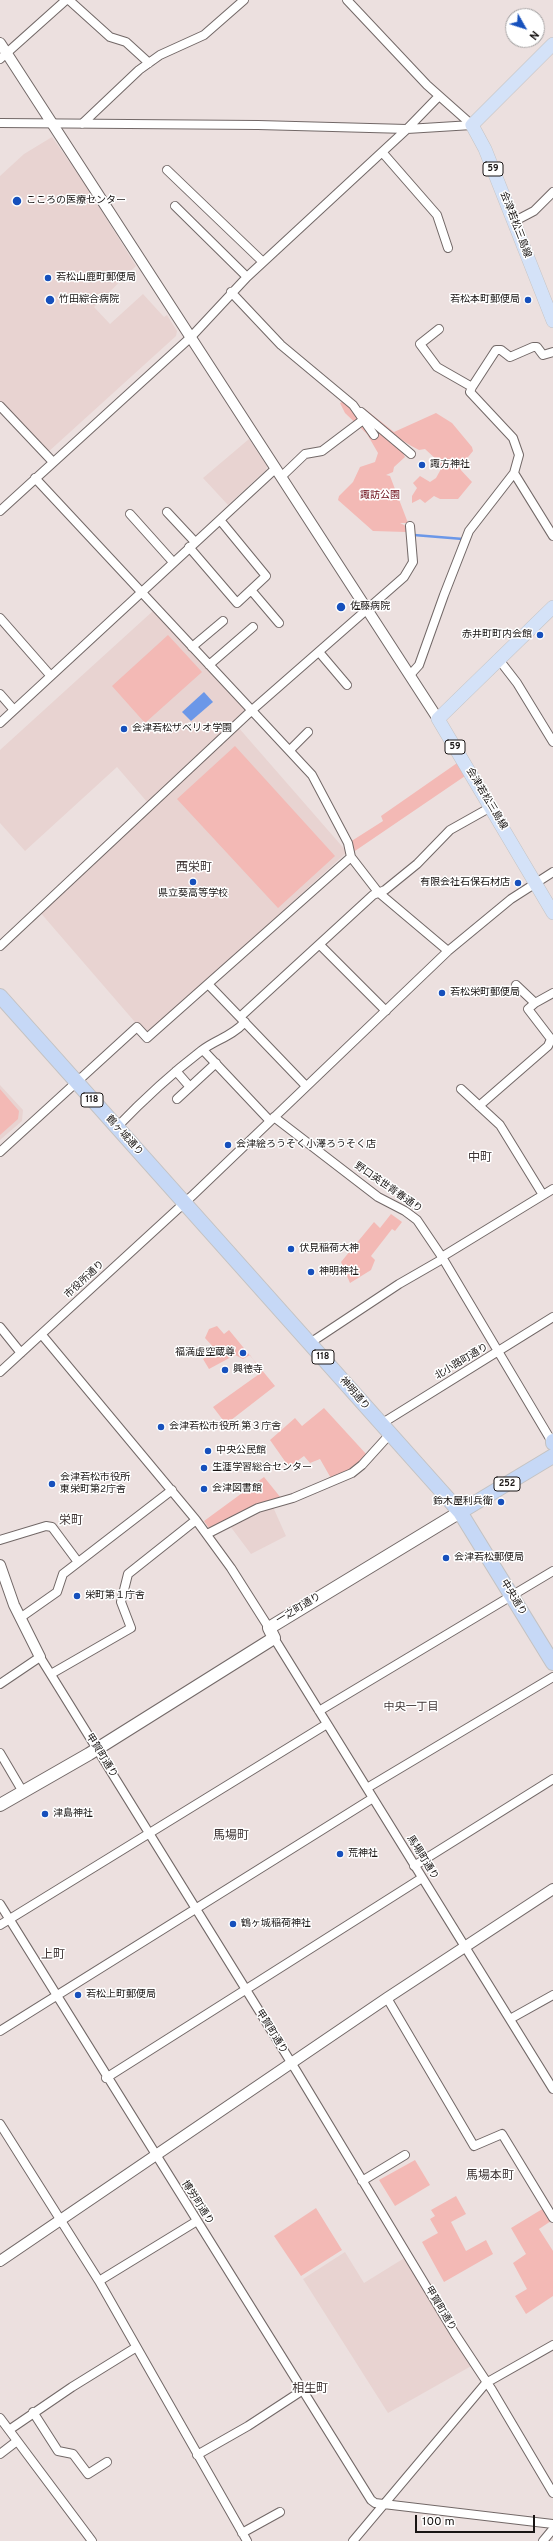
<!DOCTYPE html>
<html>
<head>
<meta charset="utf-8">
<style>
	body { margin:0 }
	#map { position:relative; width:553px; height:2541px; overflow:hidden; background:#ece0df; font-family:Overpass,sans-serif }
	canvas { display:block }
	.north { position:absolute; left:505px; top:8px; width:40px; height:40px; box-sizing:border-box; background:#fff; border:1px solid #a3a1a1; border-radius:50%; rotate:129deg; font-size:11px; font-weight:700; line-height:16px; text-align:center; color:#191514 }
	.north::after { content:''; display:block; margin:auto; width:14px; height:18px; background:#1650bc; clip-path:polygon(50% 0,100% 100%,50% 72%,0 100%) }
	.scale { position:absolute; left:415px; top:2515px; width:120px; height:18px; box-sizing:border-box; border:2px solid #191514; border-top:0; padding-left:5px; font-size:12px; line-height:14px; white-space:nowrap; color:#191514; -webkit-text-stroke:3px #fff; paint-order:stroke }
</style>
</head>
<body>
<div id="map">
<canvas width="553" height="2541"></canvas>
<div class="north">N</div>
<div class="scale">100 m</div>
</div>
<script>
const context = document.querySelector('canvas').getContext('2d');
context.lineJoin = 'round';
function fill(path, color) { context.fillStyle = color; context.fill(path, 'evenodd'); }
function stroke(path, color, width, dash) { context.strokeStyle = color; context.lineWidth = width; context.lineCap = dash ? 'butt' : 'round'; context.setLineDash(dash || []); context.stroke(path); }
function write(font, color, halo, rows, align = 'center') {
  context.font = font + ' Overpass,"Noto Sans JP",sans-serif'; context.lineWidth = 3; context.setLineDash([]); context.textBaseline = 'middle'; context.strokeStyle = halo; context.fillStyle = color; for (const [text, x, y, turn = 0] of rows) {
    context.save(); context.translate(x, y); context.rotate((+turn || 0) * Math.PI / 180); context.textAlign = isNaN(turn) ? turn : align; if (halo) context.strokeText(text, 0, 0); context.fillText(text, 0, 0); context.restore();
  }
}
fill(new Path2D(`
	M 52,137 L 83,181 L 136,266 L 94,307 L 110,324 L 143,294 L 164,317 L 167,315 L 177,331 L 176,336 L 47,453 L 0,402 L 0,176 L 24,154 Z
	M 249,439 L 267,466 L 266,470 L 228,505 L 203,478 Z
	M 154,610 L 246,709 L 148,803 L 117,767 L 25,851 L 0,823 L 0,750 Z
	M 238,727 L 347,852 L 147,1036 L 39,911 Z
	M 0,1085 L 23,1110 L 22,1121 L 0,1140 Z
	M 273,1507 L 286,1536 L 251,1554 L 230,1526 Z
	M 345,2252 L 364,2283 L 406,2257 L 473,2365 L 388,2413 L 303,2279 Z`), '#e8d3d1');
fill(new Path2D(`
	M 344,401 L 402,451 L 405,457 L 394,467 L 393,472 L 386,475 L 390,476 L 408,523 L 400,523 L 406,526 L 408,530 L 406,532 L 373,531 L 338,500 L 339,496 L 353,482 L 360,467 L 375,462 L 378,453 L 367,434 L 345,413 L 340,403 Z
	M 365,409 L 394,432 L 436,413 L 452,423 L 472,447 L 473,451 L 459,468 L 472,482 L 458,499 L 440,499 L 434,496 L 425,503 L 420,499 L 412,503 L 412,496 L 417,488 L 413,483 L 420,476 L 430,482 L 436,478 L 441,469 L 438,461 L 425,449 L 419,450 C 397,439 382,426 363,410 Z
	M 168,635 L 202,672 L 145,723 L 112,686 Z
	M 235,746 L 335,856 L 278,908 L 177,799 Z
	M 460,761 L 468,774 L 352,853 L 350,842 L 383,821 L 381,816 Z
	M 0,1089 L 19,1111 L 18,1119 L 0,1135 Z
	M 391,1214 L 402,1222 L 395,1231 L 392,1229 L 371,1256 L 375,1260 L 371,1270 L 350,1283 L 341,1262 L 374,1222 L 380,1228 Z
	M 217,1326 L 224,1334 L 229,1330 L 275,1386 L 226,1424 L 213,1407 L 262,1372 L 250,1355 L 243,1359 L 235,1355 L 209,1369 L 203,1359 L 216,1350 L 205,1338 L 209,1329 Z
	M 324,1408 L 367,1455 L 352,1469 L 332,1480 L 320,1459 L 310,1463 L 304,1456 L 289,1467 L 270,1440 L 295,1418 L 302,1426 Z
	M 264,1477 L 281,1498 L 211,1531 L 204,1521 Z
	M 415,2160 L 430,2185 L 395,2206 L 379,2180 Z
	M 456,2196 L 466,2214 L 451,2222 L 466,2251 L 486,2240 L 493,2254 L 444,2282 L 422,2242 L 438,2233 L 430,2219 L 435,2216 L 431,2210 Z
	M 316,2208 L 342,2250 L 301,2276 L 274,2236 Z
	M 544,2208 L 551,2221 L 539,2229 L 553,2251 L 553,2296 L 526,2314 L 515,2296 L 527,2289 L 513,2263 L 526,2254 L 511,2228 Z`), '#f3b9b5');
fill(new Path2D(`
	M 204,692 L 213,702 L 191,721 L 182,712 Z`), '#6b97e8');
stroke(new Path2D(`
	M 414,535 L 463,539`), '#6b97e8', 2.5);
const minor = new Path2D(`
	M 69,0 L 110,37 L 126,42 L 149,63
	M 347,0 L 427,85 L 472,125
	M 0,59 L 66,0
	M 0,123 L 258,125 L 407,129 L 472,125
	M 82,124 L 139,70 L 160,55 L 204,35 L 244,0
	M 382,152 L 437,215 L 448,248
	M 167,170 L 263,262
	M 175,206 L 247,277
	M 513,222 L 534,211 L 553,192
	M 231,292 L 281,345 L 353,405 L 374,435
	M 439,329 L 420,344 L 437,367 L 472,387 L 470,392 L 513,438 L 519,455 L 514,473 L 553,536
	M 472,387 L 496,350 L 501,350 L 510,357 L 533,347 L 537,347 L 543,355 L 553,352
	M 0,406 L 53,462
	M 361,412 L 411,454
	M 281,477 L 305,454 L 322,451 L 363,420
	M 35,478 L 312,775 L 348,843 L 351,857 L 378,892 L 448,951
	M 0,511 L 191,337 L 247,277 L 407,129 L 439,96
	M 167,512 L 195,542
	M 130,514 L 173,562
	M 189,547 L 237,603 L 266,576 L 220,520
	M 251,590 L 279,623
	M 0,618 L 50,675
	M 192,647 L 223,621
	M 319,652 L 347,685
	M 500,661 L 517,683 L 553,742
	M 209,665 L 253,627
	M 410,675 L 419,665 L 444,595 L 469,531 L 514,473
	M 0,694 L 14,710
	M 0,723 L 275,469
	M 290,750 L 308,732
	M 320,945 L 386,1011
	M 0,946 L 251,711 L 404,577 L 413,562 L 410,526
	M 208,984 L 306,1086
	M 516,985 L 535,1003 L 553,993
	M 240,1017 L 373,895 L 385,890 L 417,864 L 450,830 L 491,807
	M 203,1050 L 270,1121
	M 176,1071 L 190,1087
	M 461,1089 L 500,1125 L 543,1195
	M 177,1099 L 216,1063
	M 479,1106 L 548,1046 L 551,1039 L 528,1009 L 535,1003
	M 274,1117 L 378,1197 L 405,1211 L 417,1220 L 442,1257 L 552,1442
	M 116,1128 C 143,1100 171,1074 201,1051 C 216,1039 230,1038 245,1022
	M 0,1152 L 137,1027 L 147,1038 L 351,857
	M 0,1327 L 21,1353
	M 42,1335 L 196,1520 L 231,1568 L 269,1628
	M 310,1343 L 399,1284 L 439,1261 L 445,1255 L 553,1189
	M 0,1372 L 193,1195 L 448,951 L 511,899 L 553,872
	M 381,1424 L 553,1317
	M 207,1534 L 258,1508 L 293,1498 L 352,1473 L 362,1465 L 390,1434
	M 0,1540 L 46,1526 L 52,1527 L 78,1562
	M 20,1618 L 57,1592 L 63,1574 L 172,1490
	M 274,1638 L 553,2089
	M 51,1674 L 131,1628 L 121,1602 L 128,1574 L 196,1520
	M 0,1684 L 40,1657 L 297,2072 L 455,2334 L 492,2390 L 553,2493
	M 319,1711 L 553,1571
	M 0,1753 L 23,1792
	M 367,1788 L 553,1677
	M 414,1866 L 553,1779
	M 0,1904 L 371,2500 L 375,2503 L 553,2524
	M 0,1925 L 327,1724
	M 387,1998 L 474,2146 L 502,2134 L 553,2218
	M 510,2019 L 553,1995
	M 0,2031 L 373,1798
	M 106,2078 L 422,1878
	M 0,2124 L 99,2281 L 247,2541
	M 362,2181 L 405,2155
	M 99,2281 L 197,2221
	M 33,2412 L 58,2451 L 73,2454 L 88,2474 L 107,2462
	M 0,2418 L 92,2541
	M 9,2430 L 72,2387 L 135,2348
	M 0,2454 L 17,2441
	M 197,2455 L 248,2426 L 303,2390
	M 242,2533 L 280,2512
	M 353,2541 L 486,2383 L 553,2345
	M 543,2541 L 553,2529`);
const tertiary = new Path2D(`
	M 0,43 L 438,719
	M 0,1565 L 14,1605 L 40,1657
	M 0,2261 L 387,1998 L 553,1889`);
const secondary = new Path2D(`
	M 0,1805 L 89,1754 L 274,1638 L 269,1628 L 460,1512`);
const primary = new Path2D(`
	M 553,44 L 472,125 L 485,149 L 553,321
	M 553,607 L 438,719 L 553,913`);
const trunk = new Path2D(`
	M 0,996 L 460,1512 L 553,1663
	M 553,1441 L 553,1443
	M 460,1512 L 553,1456`);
stroke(minor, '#726867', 10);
stroke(tertiary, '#726867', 12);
stroke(secondary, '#726867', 14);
stroke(primary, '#c3c2c2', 14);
stroke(trunk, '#c3c2c2', 16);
stroke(minor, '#fff', 8);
stroke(tertiary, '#fff', 10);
stroke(secondary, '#fff', 12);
stroke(primary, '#d4e2f8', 13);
stroke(trunk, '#c6d8f6', 14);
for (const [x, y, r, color] of [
	[17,201,5,"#1650bc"],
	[48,278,4,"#1650bc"],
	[50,300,5,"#1650bc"],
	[528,300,4,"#1650bc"],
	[422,465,4,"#1650bc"],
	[341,607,5,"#1650bc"],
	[540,635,4,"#1650bc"],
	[124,729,4,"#1650bc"],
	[193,882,4,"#1650bc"],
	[518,883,4,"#1650bc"],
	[442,993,4,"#1650bc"],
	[228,1145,4,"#1650bc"],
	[291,1249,4,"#1650bc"],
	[311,1272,4,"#1650bc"],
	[243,1353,4,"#1650bc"],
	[225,1370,4,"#1650bc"],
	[161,1427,4,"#1650bc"],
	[208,1451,4,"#1650bc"],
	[204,1468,4,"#1650bc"],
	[52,1484,4,"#1650bc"],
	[204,1489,4,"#1650bc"],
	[501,1502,4,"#1650bc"],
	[446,1558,4,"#1650bc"],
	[77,1596,4,"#1650bc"],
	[45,1814,4,"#1650bc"],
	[340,1854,4,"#1650bc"],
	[233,1924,4,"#1650bc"],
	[78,1995,4,"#1650bc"]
]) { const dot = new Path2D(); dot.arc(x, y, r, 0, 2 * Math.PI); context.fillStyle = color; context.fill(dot); stroke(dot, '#fff', 1.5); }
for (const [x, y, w] of [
	[493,169,20],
	[455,747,20],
	[92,1100,22],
	[323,1357,22],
	[507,1484,26]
]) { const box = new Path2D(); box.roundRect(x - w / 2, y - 7, w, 14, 3); context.fillStyle = '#fff'; context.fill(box); stroke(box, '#191514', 1); }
write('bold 9px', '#191514', null, [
	["59",493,169],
	["59",455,747],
	["118",92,1100],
	["118",323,1357],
	["252",507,1484]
]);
write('10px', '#191514', '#fff', [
	["こころの医療センター",26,201],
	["若松山鹿町郵便局",56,278],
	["竹田綜合病院",59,300],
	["若松本町郵便局",520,300,"right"],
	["諏方神社",430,465],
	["佐藤病院",350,607],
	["赤井町町内会館",532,635,"right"],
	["会津若松ザベリオ学園",132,729],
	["有限会社石保石材店",510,883,"right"],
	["県立葵高等学校",193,894,"center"],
	["若松栄町郵便局",450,993],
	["会津絵ろうそく小澤ろうそく店",236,1145],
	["伏見稲荷大神",299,1249],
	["神明神社",319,1272],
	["福満虚空蔵尊",235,1353,"right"],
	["興徳寺",233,1370],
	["会津若松市役所 第３庁舎",169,1427],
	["中央公民館",216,1451],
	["生涯学習総合センター",212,1468],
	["会津若松市役所",60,1478],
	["東栄町第2庁舎",60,1490],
	["会津図書館",212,1489],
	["鈴木屋利兵衛",493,1502,"right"],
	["会津若松郵便局",454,1558],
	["栄町第１庁舎",85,1596],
	["津島神社",53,1814],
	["荒神社",348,1854],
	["鶴ヶ城稲荷神社",241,1924],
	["若松上町郵便局",86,1995]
], 'left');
write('10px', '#191514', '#fff', [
	["会津若松三島線",515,225,69],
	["会津若松三島線",486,799,59],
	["鶴ヶ城通り",124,1136,48],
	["野口英世青春通り",388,1188,35],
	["市役所通り",85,1280,-43],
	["北小路町通り",462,1362,-31],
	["神明通り",354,1394,49],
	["中央通り",513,1598,59],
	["一之町通り",299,1609,-31],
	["甲賀町通り",101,1756,58],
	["馬場町通り",422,1858,58],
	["甲賀町通り",271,2032,58],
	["博労町通り",197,2203,57],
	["甲賀町通り",440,2309,59]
]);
write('10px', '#680613', '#fff', [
	["諏訪公園",380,496]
]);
write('11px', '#3f3535', '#fff', [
	["中央一丁目",411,1708]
]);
write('12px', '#3f3535', '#fff', [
	["西栄町",194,869],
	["中町",480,1159],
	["栄町",71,1522],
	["馬場町",231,1837],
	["上町",53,1956],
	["馬場本町",490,2177],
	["相生町",310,2390]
]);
</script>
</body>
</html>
